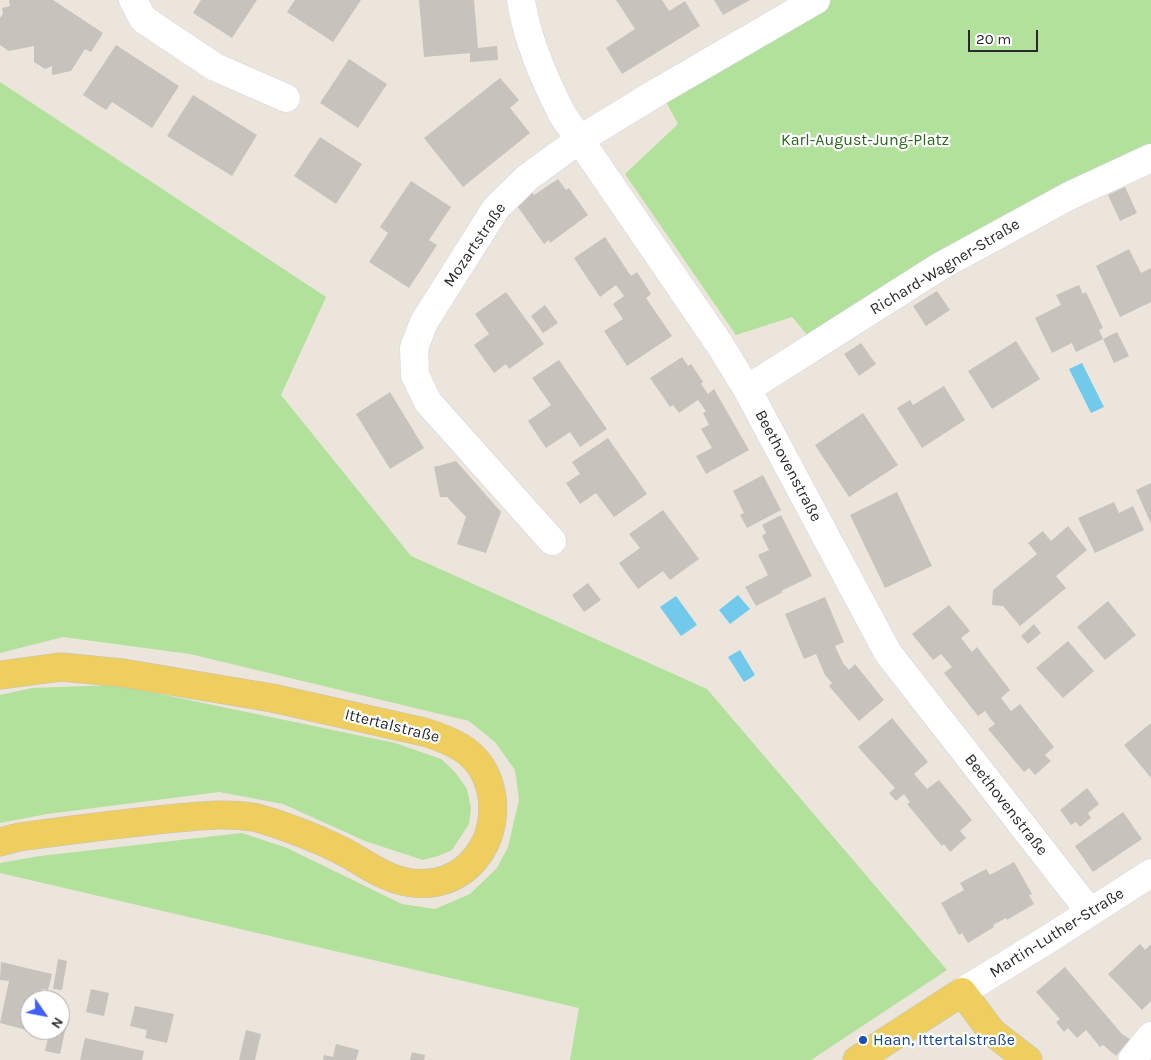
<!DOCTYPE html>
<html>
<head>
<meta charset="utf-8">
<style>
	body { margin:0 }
	#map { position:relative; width:1151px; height:1060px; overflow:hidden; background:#ece5dc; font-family:Karla,sans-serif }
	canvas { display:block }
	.north { position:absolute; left:20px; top:990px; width:50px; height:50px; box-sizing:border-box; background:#fff; border:1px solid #aaa; border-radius:50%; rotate:123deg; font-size:14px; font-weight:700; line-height:20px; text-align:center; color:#2a2a2a }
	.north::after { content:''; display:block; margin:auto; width:18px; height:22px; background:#3f5ff6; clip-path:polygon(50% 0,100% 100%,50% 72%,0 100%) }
	.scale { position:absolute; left:968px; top:30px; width:70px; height:22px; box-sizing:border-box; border:2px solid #2a2a2a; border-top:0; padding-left:6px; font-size:15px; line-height:18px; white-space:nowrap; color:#2a2a2a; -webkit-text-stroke:4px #fff; paint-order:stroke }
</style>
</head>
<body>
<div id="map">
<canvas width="1151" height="1060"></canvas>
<div class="north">N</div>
<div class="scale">20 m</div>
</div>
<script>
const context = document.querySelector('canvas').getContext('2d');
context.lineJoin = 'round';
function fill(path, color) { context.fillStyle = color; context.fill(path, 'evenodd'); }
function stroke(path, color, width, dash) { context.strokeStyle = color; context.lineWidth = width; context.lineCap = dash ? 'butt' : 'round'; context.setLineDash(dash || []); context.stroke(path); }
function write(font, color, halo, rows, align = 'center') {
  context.font = font + ' Karla,sans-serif'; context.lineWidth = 4.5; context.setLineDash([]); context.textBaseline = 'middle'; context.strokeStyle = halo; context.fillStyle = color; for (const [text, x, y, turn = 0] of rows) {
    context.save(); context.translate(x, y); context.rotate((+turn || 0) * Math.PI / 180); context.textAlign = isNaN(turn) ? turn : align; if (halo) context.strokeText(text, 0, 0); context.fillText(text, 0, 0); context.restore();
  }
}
fill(new Path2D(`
	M 829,0 L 1151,0 L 1151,149 L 809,337 L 792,317 L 736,335 L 625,174 L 678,124 L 665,100 Z
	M 0,82 L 326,297 L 281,395 L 411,556 L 707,689 L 947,970 L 811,1060 L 570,1060 L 579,1008 L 0,873 L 0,863 L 40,856 L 242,833 L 287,848 L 402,904 L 435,909 L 470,894 L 497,868 L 508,847 L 519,800 L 515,770 L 495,742 L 469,721 L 190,654 L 63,637 L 0,653 Z
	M 117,685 L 395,743 L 441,759 L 455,772 L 467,789 L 471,808 L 469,824 L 452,850 L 438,856 L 423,860 L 365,841 L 283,804 L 219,792 L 47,814 L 0,823 L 0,695 L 32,688 Z`), '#b1e19a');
fill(new Path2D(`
	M 1082,363 L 1104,407 L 1091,413 L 1069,369 Z
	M 738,595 L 750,609 L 730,624 L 719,610 Z
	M 676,596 L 697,625 L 681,636 L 660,607 Z
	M 740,650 L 755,675 L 744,682 L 728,657 Z`), '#71caec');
fill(new Path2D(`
	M 9,0 L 53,0 L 103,33 L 91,52 L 85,49 L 71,71 L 52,75 L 52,66 L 45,69 L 34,62 L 34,46 L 9,51 L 0,45 L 0,18 L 3,14 L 2,8 L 10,6 Z
	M 201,0 L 257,0 L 232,38 L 193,13 Z
	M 295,0 L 361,0 L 333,42 L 287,12 Z
	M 419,0 L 474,0 L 478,48 L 497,46 L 498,60 L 470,62 L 470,53 L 424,57 Z
	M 616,0 L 662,0 L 669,11 L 685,1 L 700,26 L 622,74 L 606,48 L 635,29 Z
	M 714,0 L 750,0 L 723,15 Z
	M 116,45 L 179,86 L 152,128 L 112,102 L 106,110 L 83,95 Z
	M 349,59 L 387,84 L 358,128 L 320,103 Z
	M 500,78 L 519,100 L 510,108 L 530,133 L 463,187 L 424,138 Z
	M 193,95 L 257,135 L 232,176 L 167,136 Z
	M 320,137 L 362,164 L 336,204 L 294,176 Z
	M 558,179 L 566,190 L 569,188 L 588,215 L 550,243 L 549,240 L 544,244 L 515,203 L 531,191 L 534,195 Z
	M 411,181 L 451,207 L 429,240 L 437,245 L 409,288 L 369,262 L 388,233 L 380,227 Z
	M 1125,187 L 1137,213 L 1120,221 L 1108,195 Z
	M 605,237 L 631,276 L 637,272 L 651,294 L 646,298 L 672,336 L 627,366 L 604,331 L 623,319 L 613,304 L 624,296 L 616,285 L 600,297 L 574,258 Z
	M 1129,249 L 1141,273 L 1151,268 L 1151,302 L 1120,317 L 1096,266 Z
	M 1079,285 L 1083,294 L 1086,292 L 1103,328 L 1099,330 L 1103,339 L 1076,352 L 1072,343 L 1052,353 L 1035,318 L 1061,305 L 1056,295 Z
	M 937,291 L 950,310 L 926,326 L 913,306 Z
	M 506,292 L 544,344 L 509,369 L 506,364 L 494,373 L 474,345 L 489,334 L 475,314 Z
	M 545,305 L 558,323 L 543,333 L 531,316 Z
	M 1117,332 L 1129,356 L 1114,363 L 1103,339 Z
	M 1016,341 L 1040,379 L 992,409 L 968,371 Z
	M 861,343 L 876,364 L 859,376 L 844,354 Z
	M 682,357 L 688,366 L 691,364 L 703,382 L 701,384 L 708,394 L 714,389 L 749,450 L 706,474 L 696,456 L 712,448 L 701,429 L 709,425 L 703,413 L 706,411 L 698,400 L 679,413 L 673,405 L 670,407 L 650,378 Z
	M 559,360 L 607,429 L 580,447 L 570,432 L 546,448 L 528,421 L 551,405 L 532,378 Z
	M 944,386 L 965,420 L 922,448 L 897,408 L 910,400 L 913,405 Z
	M 390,392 L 424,448 L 390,469 L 356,414 Z
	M 863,413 L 898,465 L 849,497 L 815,445 Z
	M 608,438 L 647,494 L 614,517 L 596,493 L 580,504 L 566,483 L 580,474 L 572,462 Z
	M 456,461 L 501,512 L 486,553 L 457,544 L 466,517 L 447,497 L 440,497 L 434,467 Z
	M 763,475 L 781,510 L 747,528 L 740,515 L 744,513 L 733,491 Z
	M 1151,483 L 1151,524 L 1136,490 Z
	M 897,492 L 932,566 L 885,588 L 850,515 Z
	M 1114,502 L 1119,513 L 1133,506 L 1144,530 L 1095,553 L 1078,518 Z
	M 663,510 L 699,559 L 670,580 L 663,571 L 638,589 L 619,563 L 640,548 L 629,534 Z
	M 781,515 L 812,576 L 781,591 L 783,592 L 756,606 L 745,587 L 768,575 L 758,555 L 769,550 L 762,536 L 766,533 L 762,525 Z
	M 1068,526 L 1087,550 L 1056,576 L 1066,588 L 1020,626 L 1003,606 L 992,605 L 993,590 L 1037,554 L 1028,543 L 1043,531 L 1051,541 Z
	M 588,583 L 601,600 L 584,612 L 572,595 Z
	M 825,597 L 844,642 L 835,646 L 843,663 L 849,670 L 855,664 L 884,700 L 859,721 L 829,686 L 832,683 L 825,675 L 816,654 L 804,659 L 785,614 Z
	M 1108,601 L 1136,635 L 1105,660 L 1077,627 Z
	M 949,605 L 970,631 L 961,638 L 972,652 L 977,647 L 1010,690 L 1001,698 L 1011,711 L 1020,704 L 1054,747 L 1045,755 L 1051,761 L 1035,775 L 1029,768 L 1024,772 L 988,729 L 995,724 L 990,718 L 985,711 L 978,716 L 944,673 L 952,667 L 941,654 L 933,660 L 912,634 Z
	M 1034,624 L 1041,633 L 1028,644 L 1021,636 Z
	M 1068,641 L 1094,671 L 1063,698 L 1036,668 Z
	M 892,718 L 928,762 L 914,774 L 927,789 L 939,780 L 972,820 L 960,831 L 966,838 L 950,852 L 944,844 L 942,846 L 907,804 L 910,802 L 904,794 L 896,801 L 889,793 L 895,788 L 858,747 Z
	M 1151,723 L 1151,778 L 1124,745 Z
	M 1087,788 L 1099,804 L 1088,813 L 1091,818 L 1080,827 L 1076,822 L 1071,825 L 1060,810 Z
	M 1123,812 L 1142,839 L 1093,872 L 1075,846 Z
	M 1014,862 L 1032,894 L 1029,895 L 1034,904 L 1007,920 L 1006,918 L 993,925 L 994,927 L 968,943 L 962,933 L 959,935 L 941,903 L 964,890 L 960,883 L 986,869 L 990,875 Z
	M 1140,944 L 1145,950 L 1151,944 L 1151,1001 L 1142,1010 L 1108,974 Z
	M 58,959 L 67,961 L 62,990 L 53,989 Z
	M 1,962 L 52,974 L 48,990 L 42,989 L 39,1000 L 30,1000 L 30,1031 L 0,1023 L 9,981 L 0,980 Z
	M 1065,967 L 1122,1034 L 1130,1039 L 1116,1056 L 1103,1045 L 1100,1047 L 1086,1030 L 1077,1038 L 1068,1028 L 1064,1032 L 1056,1022 L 1060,1019 L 1036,992 Z
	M 91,989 L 109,993 L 104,1016 L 86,1012 Z
	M 135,1006 L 174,1014 L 167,1043 L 145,1038 L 147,1030 L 130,1026 Z
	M 60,1020 L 67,1022 L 60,1054 L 45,1051 L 50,1030 L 60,1030 Z
	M 246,1030 L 261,1034 L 255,1060 L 239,1060 Z
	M 85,1038 L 144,1051 L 142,1060 L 80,1060 Z
	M 336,1044 L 359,1050 L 356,1060 L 323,1060 L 324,1055 L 333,1057 Z
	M 412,1052 L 425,1055 L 424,1060 L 410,1060 Z`), '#c7c2bc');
const minor = new Path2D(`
	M 133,0 L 143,19 L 215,67 L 286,98
	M 521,0 C 527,40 544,78 562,114 L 720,345 L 747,389 L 888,653 L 1090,912
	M 747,389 L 939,267 L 1069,196 L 1151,158
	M 552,541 L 428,402 L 415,375 L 414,348 L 424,322 L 496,208 L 528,177 L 579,140 L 659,91 L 816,0
	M 962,992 L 1050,938 L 1151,873
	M 1132,1060 L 1151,1036`);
const major = new Path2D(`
	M 0,675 L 61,667 L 123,673 L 272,698 L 424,732 C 450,740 475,750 486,776 C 496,798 495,828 482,849 C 460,885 420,892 383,874 C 368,867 355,857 340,850 C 319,839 297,831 274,823 C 267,821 259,818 252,817 C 227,813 202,816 177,818 C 124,823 71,830 19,837 L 0,842
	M 857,1060 L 962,992 L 992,1032 L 1028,1060`);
stroke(minor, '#d2d5e3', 29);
stroke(major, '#c3c3c3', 29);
stroke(minor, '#fff', 28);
stroke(major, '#eece5f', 28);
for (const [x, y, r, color] of [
	[863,1040,5,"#1a4fb4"]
]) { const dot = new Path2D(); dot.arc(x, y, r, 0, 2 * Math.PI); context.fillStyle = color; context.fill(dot); stroke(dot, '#fff', 2); }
write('16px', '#2a661b', '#fff', [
	["Karl-August-Jung-Platz",865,140]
]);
write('16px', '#2a2a2a', '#fff', [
	["Mozartstraße",475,245,-56],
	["Richard-Wagner-Straße",945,267,-31],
	["Beethovenstraße",788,466,62],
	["Ittertalstraße",392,726,14],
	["Beethovenstraße",1006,805,52],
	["Martin-Luther-Straße",1057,933,-32]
]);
write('16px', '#164399', '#fff', [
	["Haan, Ittertalstraße",873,1040]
], 'left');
</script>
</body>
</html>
